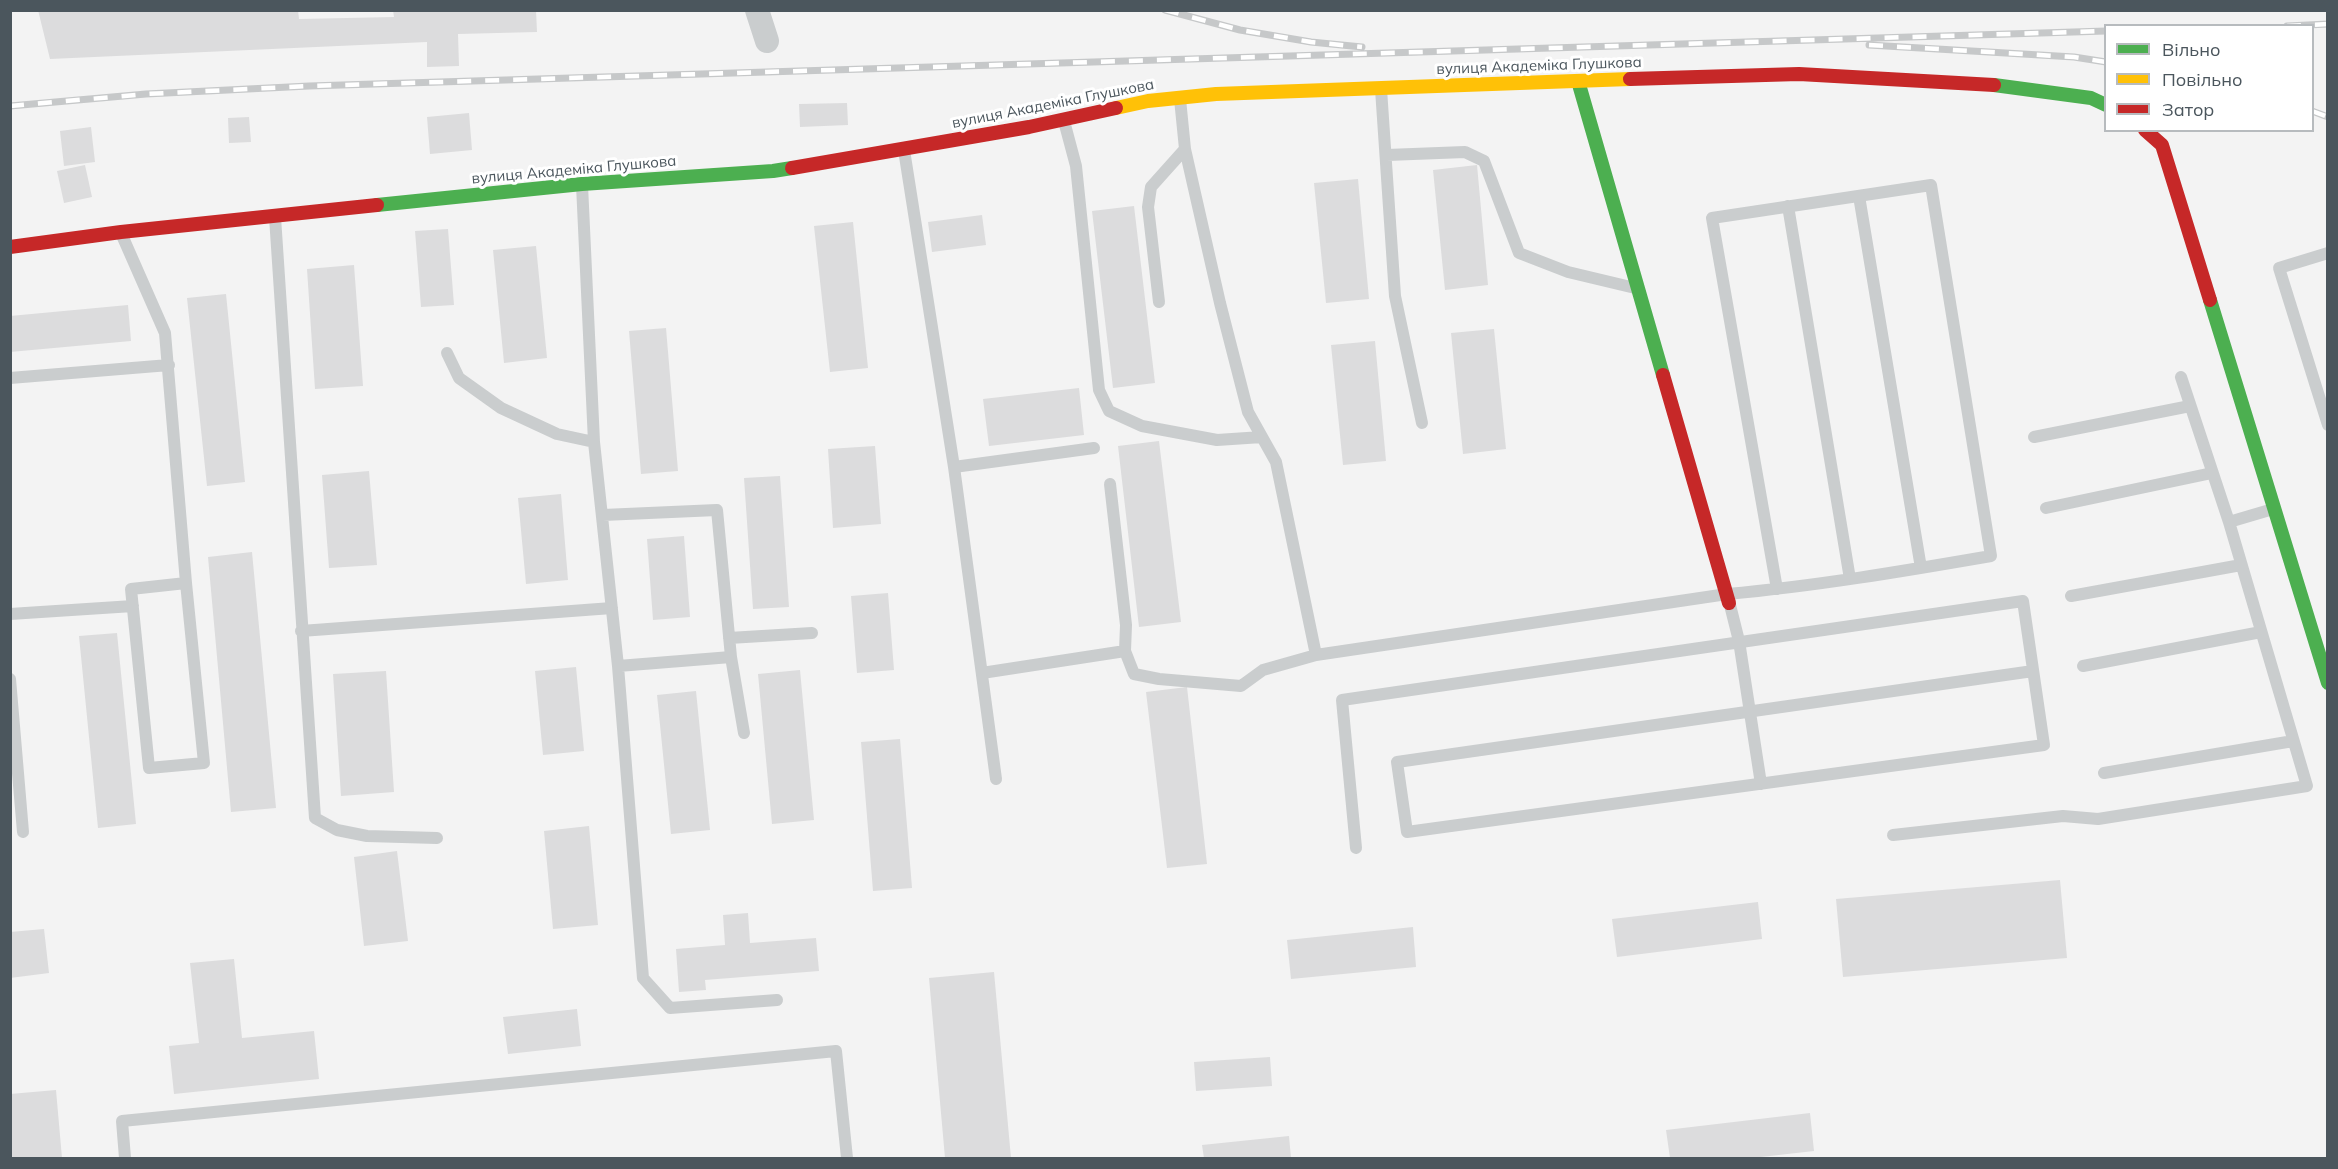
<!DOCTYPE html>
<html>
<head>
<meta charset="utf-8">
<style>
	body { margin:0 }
	#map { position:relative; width:2338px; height:1169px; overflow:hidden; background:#f3f3f3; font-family:Mulish,sans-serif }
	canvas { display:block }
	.frame { position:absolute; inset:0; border:12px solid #4b565d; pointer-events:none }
	.legend { position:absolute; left:2104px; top:24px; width:210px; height:108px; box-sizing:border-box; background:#fff; border:2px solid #b7bbbe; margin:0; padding:8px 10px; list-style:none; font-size:18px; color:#4b565d }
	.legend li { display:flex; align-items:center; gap:12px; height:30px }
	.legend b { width:30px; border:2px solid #b7bbbe }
</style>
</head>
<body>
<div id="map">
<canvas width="2338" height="1169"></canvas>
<div class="frame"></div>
<ul class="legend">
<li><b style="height:8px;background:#4caf50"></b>Вільно</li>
<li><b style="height:8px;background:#ffc107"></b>Повільно</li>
<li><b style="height:8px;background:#c62828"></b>Затор</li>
</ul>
</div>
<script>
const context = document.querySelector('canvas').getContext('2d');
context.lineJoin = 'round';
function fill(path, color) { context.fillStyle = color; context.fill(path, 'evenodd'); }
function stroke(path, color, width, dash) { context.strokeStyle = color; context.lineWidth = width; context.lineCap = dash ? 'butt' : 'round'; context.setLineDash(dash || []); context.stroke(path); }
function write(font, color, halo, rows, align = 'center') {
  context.font = font + ' Mulish,sans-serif'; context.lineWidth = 6; context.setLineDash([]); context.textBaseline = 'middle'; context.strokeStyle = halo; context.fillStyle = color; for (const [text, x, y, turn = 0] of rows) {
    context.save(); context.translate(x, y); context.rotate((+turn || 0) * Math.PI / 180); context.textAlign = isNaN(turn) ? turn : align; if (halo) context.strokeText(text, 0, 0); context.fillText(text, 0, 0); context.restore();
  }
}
fill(new Path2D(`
	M 38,10 L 298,10 L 299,19 L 394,17 L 393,10 L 536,10 L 537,32 L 458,34 L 459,66 L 427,67 L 427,42 L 50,59 Z
	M 847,103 L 848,125 L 800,127 L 799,104 Z
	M 469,113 L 472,150 L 430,154 L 427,117 Z
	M 249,117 L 251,142 L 229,143 L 228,118 Z
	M 91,127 L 95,162 L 64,166 L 60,131 Z
	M 85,165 L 92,197 L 64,203 L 57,171 Z
	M 1477,165 L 1488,285 L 1445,290 L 1433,170 Z
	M 1358,179 L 1369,299 L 1326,303 L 1314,183 Z
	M 1134,206 L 1155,383 L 1113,388 L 1092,211 Z
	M 982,215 L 986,245 L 932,252 L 928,222 Z
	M 853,222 L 868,368 L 830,372 L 814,226 Z
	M 448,229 L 454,305 L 421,307 L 415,231 Z
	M 536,246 L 547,358 L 504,363 L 493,250 Z
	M 354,265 L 363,386 L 315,389 L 307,269 Z
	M 226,294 L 245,482 L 207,486 L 187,298 Z
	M 128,305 L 131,341 L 10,352 L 10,316 Z
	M 666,328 L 678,471 L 641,474 L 629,331 Z
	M 1494,329 L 1506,449 L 1463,454 L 1451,333 Z
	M 1375,341 L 1386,461 L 1343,465 L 1331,345 Z
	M 1079,388 L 1084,435 L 989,446 L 983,399 Z
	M 1159,441 L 1181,622 L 1139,627 L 1118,446 Z
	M 875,446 L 881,524 L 833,528 L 828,449 Z
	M 369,471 L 377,565 L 329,568 L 322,475 Z
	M 780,476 L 789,607 L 753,609 L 744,478 Z
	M 561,494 L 568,580 L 526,584 L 518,498 Z
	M 684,536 L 690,617 L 653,620 L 647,539 Z
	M 252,552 L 276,808 L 231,812 L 208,557 Z
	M 888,593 L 894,670 L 857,673 L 851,596 Z
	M 117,633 L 136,824 L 98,828 L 79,636 Z
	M 576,667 L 584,751 L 543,755 L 535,671 Z
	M 800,670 L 814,820 L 772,824 L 758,674 Z
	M 386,671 L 394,792 L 341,796 L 333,674 Z
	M 1187,687 L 1207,864 L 1167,868 L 1146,692 Z
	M 696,691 L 710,830 L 671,834 L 657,695 Z
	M 900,739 L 912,888 L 873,891 L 861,742 Z
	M 589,826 L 598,925 L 553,929 L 544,831 Z
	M 397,851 L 408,941 L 364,946 L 354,857 Z
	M 2060,880 L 2067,958 L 1843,977 L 1836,899 Z
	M 1758,902 L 1762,939 L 1617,957 L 1612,919 Z
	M 748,913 L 750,943 L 816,938 L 819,971 L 705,980 L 706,990 L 679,992 L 676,949 L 725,945 L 723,915 Z
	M 1413,927 L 1416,967 L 1291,979 L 1287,940 Z
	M 44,929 L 49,973 L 10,978 L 10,932 Z
	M 234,959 L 242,1038 L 314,1031 L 319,1079 L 174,1094 L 169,1046 L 199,1043 L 190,963 Z
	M 994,972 L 1011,1158 L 945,1158 L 929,978 Z
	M 577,1009 L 581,1046 L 508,1054 L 503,1017 Z
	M 1270,1057 L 1272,1086 L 1196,1091 L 1194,1062 Z
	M 56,1090 L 62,1158 L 10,1158 L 10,1094 Z
	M 1810,1113 L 1814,1151 L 1752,1158 L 1670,1158 L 1666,1130 Z
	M 1289,1136 L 1291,1158 L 1204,1158 L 1202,1145 Z`), '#dcdcdd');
stroke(new Path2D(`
	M 1381,89 L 1395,296 L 1422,423
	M 1180,99 L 1185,149 L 1220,303 L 1248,412 L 1276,462 L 1316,655
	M 1064,121 L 1076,166 L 1099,390 L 1109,411 L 1142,426 L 1217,440 L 1262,437
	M 904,150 L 954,467 L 996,779
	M 1387,155 L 1465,152 L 1484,161 L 1519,253 L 1568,272 L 1635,288
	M 582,185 L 594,442 L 618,666 L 643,978 L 670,1008 L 777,1000
	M 1859,196 L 1921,568
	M 1788,206 L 1850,579
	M 275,217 L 315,818 L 337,830 L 367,836 L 437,838
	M 121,233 L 165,333 L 186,583 L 204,763 L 149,768 L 131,589 L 186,583
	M 2328,253 L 2279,268 L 2328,425
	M 1159,302 L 1148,207 L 1151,187 L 1185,149
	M 447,353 L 459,378 L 501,408 L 557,434 L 594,442
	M 10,378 L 169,365
	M 2034,437 L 2190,406
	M 954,467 L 1094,448
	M 2046,508 L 2212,473
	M 603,515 L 717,510 L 731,657 L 744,733
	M 2229,522 L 2273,509
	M 2071,596 L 2241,565
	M 1730,605 L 1739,641 L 1761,784
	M 10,614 L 133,606
	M 301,631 L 612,608
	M 729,638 L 812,633
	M 1125,651 L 1134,674 L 1159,679 L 1241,686 L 1263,670 L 1316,655 L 1727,594 C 1816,586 1904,571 1991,556 L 1931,185 L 1712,218 L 1777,589
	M 618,666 L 731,657
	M 2083,666 L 2261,632
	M 982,673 L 1125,651 L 1126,625 L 1110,484
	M 10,679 L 23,832
	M 2104,773 L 2293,741
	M 1893,835 L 2063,816 L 2098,819 L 2307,786 L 2229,522 L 2181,377
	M 1356,848 L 1342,700 L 2023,601 L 2044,745 L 1407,832 L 1397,762 L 2033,671
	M 125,1158 L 122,1121 L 836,1051 L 847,1158`), '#cacdce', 12);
stroke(new Path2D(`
	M 757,10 L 767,41`), '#cacdce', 24);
stroke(new Path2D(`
	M 1578,81 L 1663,375
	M 1994,85 L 2091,98 L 2106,105
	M 377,205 L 582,184 L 773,171 L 792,168
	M 2210,300 L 2328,683`), '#4caf50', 14);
stroke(new Path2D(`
	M 1116,108 L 1148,101 L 1216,94 L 1630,79`), '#ffc107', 14);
stroke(new Path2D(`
	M 1630,79 L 1799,74 L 1994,85
	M 2145,130 L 2162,145 L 2210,300
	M 792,168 L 1029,127 L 1116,108
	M 10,247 L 121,232 L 377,205
	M 1663,375 L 1729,603`), '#c62828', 14);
const rail = new Path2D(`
	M 1165,10 L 1240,30 L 1311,42 L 1362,47
	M 2287,26 L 2328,24
	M 1869,45 L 2074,57 L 2106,62
	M 10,106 L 146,94 L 309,86 L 2106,31
	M 2312,111 L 2328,117`);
stroke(rail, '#c6c8c9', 7);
stroke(rail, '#fff', 4.5, [14]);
write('15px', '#4b565d', '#fff', [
	["вулиця Академіка Глушкова",1539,66,-2],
	["вулиця Академіка Глушкова",1053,104,-11],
	["вулиця Академіка Глушкова",574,170,-5]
]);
</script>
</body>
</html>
